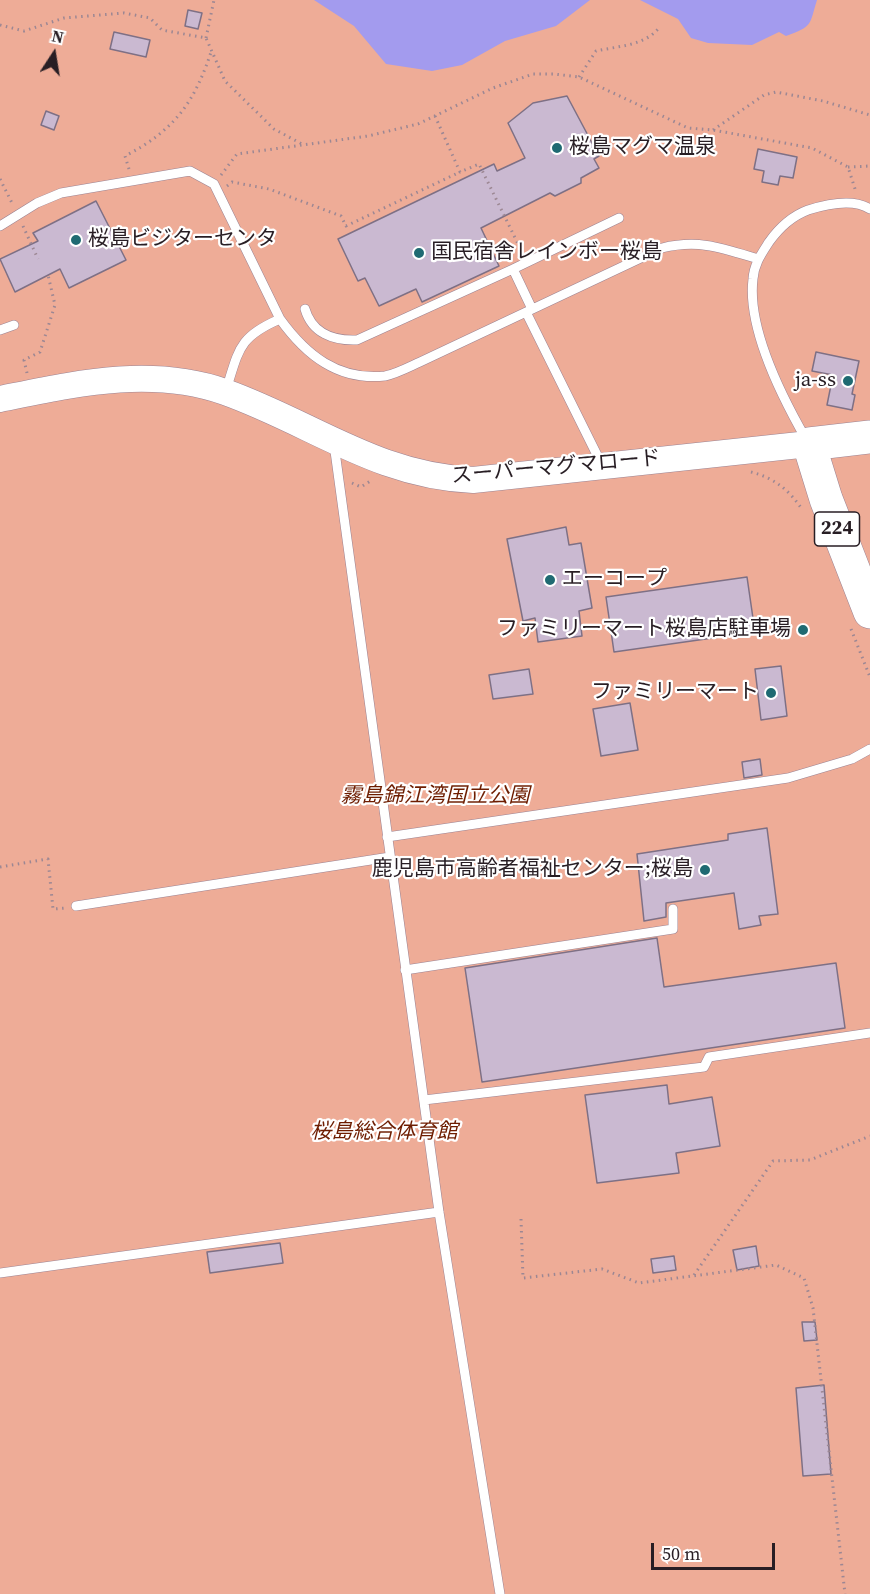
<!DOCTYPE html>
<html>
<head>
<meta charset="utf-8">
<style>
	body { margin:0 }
	#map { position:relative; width:870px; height:1594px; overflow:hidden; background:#fbdeef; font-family:"Source Serif 4",serif }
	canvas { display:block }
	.north { position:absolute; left:24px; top:24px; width:60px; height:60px; -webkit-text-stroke:4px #fff; paint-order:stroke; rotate:12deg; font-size:16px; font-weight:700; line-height:24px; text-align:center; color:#281e24 }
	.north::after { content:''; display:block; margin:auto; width:21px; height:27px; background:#281e24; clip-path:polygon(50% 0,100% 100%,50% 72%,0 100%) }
	.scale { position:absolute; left:651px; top:1543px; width:124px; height:27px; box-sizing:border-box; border:3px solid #281e24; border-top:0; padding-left:8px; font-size:18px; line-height:21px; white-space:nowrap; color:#281e24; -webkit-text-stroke:4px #fff; paint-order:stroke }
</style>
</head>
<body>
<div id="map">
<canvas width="870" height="1594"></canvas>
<div class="north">N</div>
<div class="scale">50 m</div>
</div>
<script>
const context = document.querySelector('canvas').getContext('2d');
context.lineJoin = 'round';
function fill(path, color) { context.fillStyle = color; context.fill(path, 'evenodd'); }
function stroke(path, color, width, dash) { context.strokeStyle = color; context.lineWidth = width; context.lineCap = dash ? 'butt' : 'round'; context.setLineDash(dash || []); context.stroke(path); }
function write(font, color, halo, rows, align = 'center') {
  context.font = font + ' "Source Serif 4","Noto Sans JP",serif'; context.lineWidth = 4.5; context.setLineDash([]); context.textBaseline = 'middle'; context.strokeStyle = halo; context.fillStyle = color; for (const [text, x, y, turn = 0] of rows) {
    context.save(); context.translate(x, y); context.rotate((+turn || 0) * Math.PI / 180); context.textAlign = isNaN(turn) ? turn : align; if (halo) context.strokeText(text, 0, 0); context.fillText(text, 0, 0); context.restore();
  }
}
fill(new Path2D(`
	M 0,0 L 870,0 L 870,1594 L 0,1594 Z`), '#eeac97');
fill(new Path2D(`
	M 314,0 L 590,0 L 556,26 L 505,41 L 462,65 L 432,71 L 386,64 L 354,26 Z
	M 640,0 L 817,0 C 809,26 813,26 786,36 L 779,32 L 752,45 L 708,43 L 691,38 L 678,19 Z`), '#a39bee');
const building = new Path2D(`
	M 188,10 L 202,13 L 198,29 L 185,26 Z
	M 114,32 L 150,40 L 146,57 L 110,49 Z
	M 567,96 L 599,156 L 594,159 L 599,168 L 581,178 L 581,183 L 555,196 L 550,193 L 481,228 L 499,266 L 422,302 L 416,289 L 379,306 L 365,278 L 358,281 L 338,239 L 494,164 L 497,171 L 525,158 L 508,123 L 533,103 Z
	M 46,111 L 59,116 L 54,130 L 41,125 Z
	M 758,149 L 797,157 L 793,178 L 780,176 L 778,185 L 762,182 L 764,171 L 754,169 Z
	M 96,201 L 126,260 L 69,288 L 60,269 L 15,292 L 0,259 L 38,241 L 33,233 Z
	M 816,352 L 859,361 L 852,394 L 855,395 L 852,410 L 827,405 L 833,375 L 812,371 Z
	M 566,527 L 569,545 L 581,543 L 592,608 L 579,611 L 582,636 L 538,642 L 535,618 L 523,621 L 507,539 Z
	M 747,577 L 755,632 L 614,652 L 606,597 Z
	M 781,666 L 787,716 L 761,720 L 755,669 Z
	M 529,669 L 533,694 L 493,699 L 489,675 Z
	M 630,703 L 638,750 L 601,756 L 593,709 Z
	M 760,759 L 762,775 L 744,778 L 742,762 Z
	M 767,828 L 778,914 L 759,916 L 761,925 L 739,929 L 734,893 L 666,903 L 666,917 L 644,921 L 637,854 L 728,840 L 728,834 Z
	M 657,938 L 664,987 L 836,963 L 845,1028 L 482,1082 L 465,968 Z
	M 667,1085 L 669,1104 L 712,1097 L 720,1146 L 676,1153 L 679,1173 L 597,1183 L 585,1095 Z
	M 280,1243 L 283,1263 L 210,1273 L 207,1252 Z
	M 756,1246 L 759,1266 L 737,1270 L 733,1250 Z
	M 674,1256 L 676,1270 L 653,1273 L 651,1259 Z
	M 802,1322 L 815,1322 L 817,1340 L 804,1341 Z
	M 824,1385 L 831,1474 L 803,1476 L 796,1388 Z`);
fill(building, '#cab9d1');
stroke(building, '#7e7085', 1.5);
const lane = new Path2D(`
	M 0,226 L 37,203 L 61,193 L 190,171 L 214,184 L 280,319 C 306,355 338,381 385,376 C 396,374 409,367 420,362 L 662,248 C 699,239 722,248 758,259
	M 305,309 C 312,333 333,341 357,340 L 513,269
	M 532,309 L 513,269 L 619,218
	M 526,312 L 601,463
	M 0,330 L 14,325
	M 226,390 C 239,350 238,337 280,319
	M 806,439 C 782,397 747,328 753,279 C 754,264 762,253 769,242 C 779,228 792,216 808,210 C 827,204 853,198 870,209
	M 334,444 L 439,1212 L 500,1594
	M 387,837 L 788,778 L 852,759 L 870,749
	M 76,906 L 390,857
	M 405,970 L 673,929 L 673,909
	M 424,1100 L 704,1067 L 709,1057 L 870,1033
	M 0,1273 L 439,1212`);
const secondary = new Path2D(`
	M 0,399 C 75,384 150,366 225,392 C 312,423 377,476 473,480 L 809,444`);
const highway = new Path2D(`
	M 870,437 L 809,444 L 826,499 L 870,612`);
stroke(lane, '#9c8392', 10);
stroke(secondary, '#9c8392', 27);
stroke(highway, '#9c8392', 34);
stroke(new Path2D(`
	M 0,25 L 24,31 L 64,18 L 124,13 L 150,18 L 162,30 L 206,38 L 225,81 L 274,129 L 302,144
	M 206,38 L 214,0
	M 579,77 L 596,51 C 618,46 644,46 659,28
	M 435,116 L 460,172 L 479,164 L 522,252
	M 713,130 L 764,95 L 776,92 L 823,101 L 870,115
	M 848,167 L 870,166
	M 129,169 L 125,156 C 175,130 195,102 212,49
	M 221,175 L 237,154 L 368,136 L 418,124 L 493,88 L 533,74 L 554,74 L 579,77 L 688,128 L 713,130 L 812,148 L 848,167 L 856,192
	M 0,179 L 12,203
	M 227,186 L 232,182 L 269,189 L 341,216 L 346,226 L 460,172
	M 23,226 L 38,259
	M 27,373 L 24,360 L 40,352 L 55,305 L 48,275
	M 751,472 C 774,478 788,489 802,509
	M 352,483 L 361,487 L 372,480
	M 851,629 L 870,677
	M 0,867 L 48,859 L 53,909 L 66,908
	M 521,1219 L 523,1278 L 602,1269 L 639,1283 L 776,1265 L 804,1278 L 813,1308 L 845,1594
	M 694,1275 L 773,1161 L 810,1160 L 870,1136`), '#9c8793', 3, [1.5, 4.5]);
stroke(lane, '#fff', 9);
stroke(secondary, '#fff', 26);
stroke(highway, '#fff', 33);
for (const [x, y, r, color] of [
	[557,148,6,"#1f6a72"],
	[76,240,6,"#1f6a72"],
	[419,253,6,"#1f6a72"],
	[848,381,6,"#1f6a72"],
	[550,580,6,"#1f6a72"],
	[803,630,6,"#1f6a72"],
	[771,693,6,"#1f6a72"],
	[705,870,6,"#1f6a72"]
]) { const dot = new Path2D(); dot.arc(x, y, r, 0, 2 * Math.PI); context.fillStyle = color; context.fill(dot); stroke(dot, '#fff', 2); }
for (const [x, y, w] of [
	[837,529,45]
]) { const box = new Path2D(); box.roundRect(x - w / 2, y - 17, w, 34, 4.5); context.fillStyle = '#fff'; context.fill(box); stroke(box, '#281e24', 1.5); }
write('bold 20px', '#281e24', null, [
	["224",837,529]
]);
write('21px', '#281e24', '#fff', [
	["桜島マグマ温泉",569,148],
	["桜島ビジターセンタ",88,240],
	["国民宿舎レインボー桜島",431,253],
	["ja-ss",836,381,"right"],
	["エーコープ",562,580],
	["ファミリーマート桜島店駐車場",791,630,"right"],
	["ファミリーマート",759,693,"right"],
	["鹿児島市高齢者福祉センター;桜島",693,870,"right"]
], 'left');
write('21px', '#281e24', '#fff', [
	["スーパーマグマロード",556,468,-5]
]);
write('italic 21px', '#6e1d00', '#fff', [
	["霧島錦江湾国立公園",435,797],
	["桜島総合体育館",384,1133]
]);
</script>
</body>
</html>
